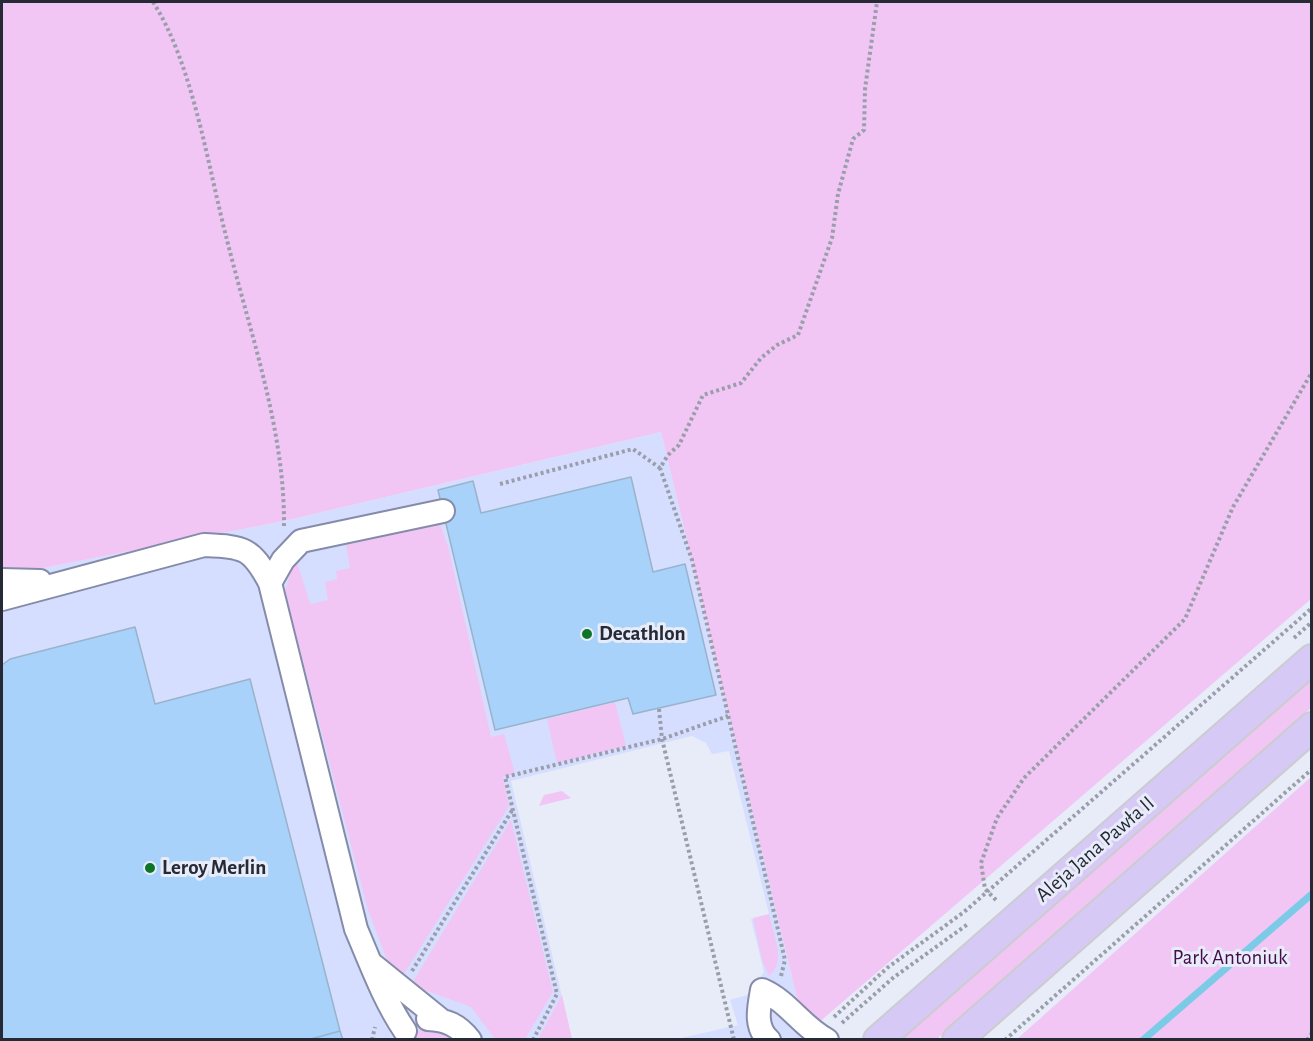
<!DOCTYPE html>
<html>
<head>
<meta charset="utf-8">
<style>
	body { margin:0 }
	#map { position:relative; width:1313px; height:1041px; overflow:hidden; background:#e8ecf9; font-family:"Alegreya Sans",sans-serif }
	canvas { display:block }
	.frame { position:absolute; inset:0; border:3px solid #262936; pointer-events:none }
</style>
</head>
<body>
<div id="map">
<canvas width="1313" height="1041"></canvas>
<div class="frame"></div>
</div>
<script>
const context = document.querySelector('canvas').getContext('2d');
context.lineJoin = 'round';
function fill(path, color) { context.fillStyle = color; context.fill(path, 'evenodd'); }
function stroke(path, color, width, dash) { context.strokeStyle = color; context.lineWidth = width; context.lineCap = dash ? 'butt' : 'round'; context.setLineDash(dash || []); context.stroke(path); }
function write(font, color, halo, rows, align = 'center') {
  context.font = font + ' "Alegreya Sans",sans-serif'; context.lineWidth = 6; context.setLineDash([]); context.textBaseline = 'middle'; context.strokeStyle = halo; context.fillStyle = color; for (const [text, x, y, turn = 0] of rows) {
    context.save(); context.translate(x, y); context.rotate((+turn || 0) * Math.PI / 180); context.textAlign = isNaN(turn) ? turn : align; if (halo) context.strokeText(text, 0, 0); context.fillText(text, 0, 0); context.restore();
  }
}
fill(new Path2D(`
	M 661,432 L 797,998 L 817,1024 L 800,1039 L 677,1039 L 738,1025 L 730,1000 L 747,995 L 764,972 L 751,919 L 769,914 L 729,751 L 712,754 L 706,743 L 692,736 L 511,781 L 572,1039 L 2,1040 L 2,576 L 284,521 Z`), '#d5defe');
fill(new Path2D(`
	M 2,2 L 1311,2 L 1311,599 L 817,1024 L 797,998 L 661,432 L 284,521 L 2,576 Z
	M 439,522 L 448,546 L 491,737 L 504,734 L 515,774 L 503,777 L 509,806 L 402,977 L 387,960 L 368,910 L 285,592 L 291,570 L 297,562 L 310,604 L 328,600 L 325,582 L 337,579 L 336,571 L 350,568 L 346,545 Z
	M 1311,679 L 1311,708 L 937,1039 L 901,1040 Z
	M 615,702 L 626,746 L 557,763 L 547,719 Z
	M 1311,777 L 1311,1039 L 1017,1039 Z
	M 562,791 L 571,798 L 539,806 L 544,795 Z
	M 511,820 L 553,992 L 525,1039 L 495,1039 L 471,1007 L 411,985 Z
	M 769,914 C 773,933 787,963 769,976 L 762,960 L 753,918 Z
	M 562,995 L 572,1039 L 538,1039 Z
	M 426,1026 L 462,1040 L 406,1040 L 415,1031 Z`), '#f1c6f4');
stroke(new Path2D(`
	M 1143,1040 L 1312,894`), '#7bcbe7', 7);
const building = new Path2D(`
	M 631,477 L 653,572 L 685,564 L 716,695 L 633,714 L 628,698 L 495,730 L 438,490 L 473,481 L 481,513 Z
	M 135,627 L 155,704 L 250,679 L 340,1031 L 307,1040 L 2,1040 L 2,665 L 10,659 Z
	M 340,1031 L 343,1040 L 307,1040 Z`);
fill(building, '#a9d2fa');
stroke(building, '#99b3cc', 1.5);
const minor = new Path2D(`
	M 2,580 L 40,581
	M 270,583 L 283,560 L 301,541 L 443,511
	M 2,599 L 204,545 C 244,547 251,547 270,583 L 356,929 C 371,964 384,1000 405,1031
	M 373,965 L 441,1020
	M 428,1019 C 447,1020 458,1025 470,1040
	M 769,1040 C 754,1027 759,1007 762,990 C 788,1001 802,1027 827,1040`);
const major = new Path2D(`
	M 878,1040 L 1312,659
	M 957,1040 L 1312,727`);
stroke(minor, '#858caa', 26);
stroke(major, '#cbcccf', 32);
stroke(new Path2D(`
	M 153,2 C 193,64 208,167 227,240 C 250,333 285,430 284,526
	M 500,484 L 633,449 L 660,468
	M 1294,638 L 1312,622
	M 659,709 L 662,739 L 734,1040
	M 996,900 L 985,889 L 981,863 L 997,818 L 1024,778 L 1185,619 L 1233,507 L 1312,372
	M 412,971 L 513,809
	M 781,976 L 785,960 L 692,560 L 660,468 L 668,455 L 679,445 L 703,395 L 741,383 L 761,358 L 777,345 L 798,335 L 832,238 L 838,194 L 853,139 L 864,130 L 865,89 L 877,2
	M 834,1017 L 887,968 L 964,912 L 1312,608
	M 842,1023 L 894,977 L 968,924
	M 372,1040 L 375,1027
	M 533,1040 L 557,994 L 505,777 L 662,739 L 728,716
	M 1005,1040 L 1312,769
	M 1307,1040 L 1312,1033`), '#9a9eab', 4, [3, 3]);
stroke(minor, '#fff', 22);
stroke(major, '#d7c9f5', 28);
for (const [x, y, r, color] of [
	[587,634,6,"#0c7527"],
	[150,868,6,"#0c7527"]
]) { const dot = new Path2D(); dot.arc(x, y, r, 0, 2 * Math.PI); context.fillStyle = color; context.fill(dot); stroke(dot, '#e8ecf9', 2); }
write('bold 21px', '#262936', '#e8ecf9', [
	["Decathlon",599,634],
	["Leroy Merlin",162,868]
], 'left');
write('21px', '#262936', '#e8ecf9', [
	["Aleja Jana Pawła II",1095,849,-41]
]);
write('21px', '#460c4c', '#e8ecf9', [
	["Park Antoniuk",1230,958]
]);
</script>
</body>
</html>
